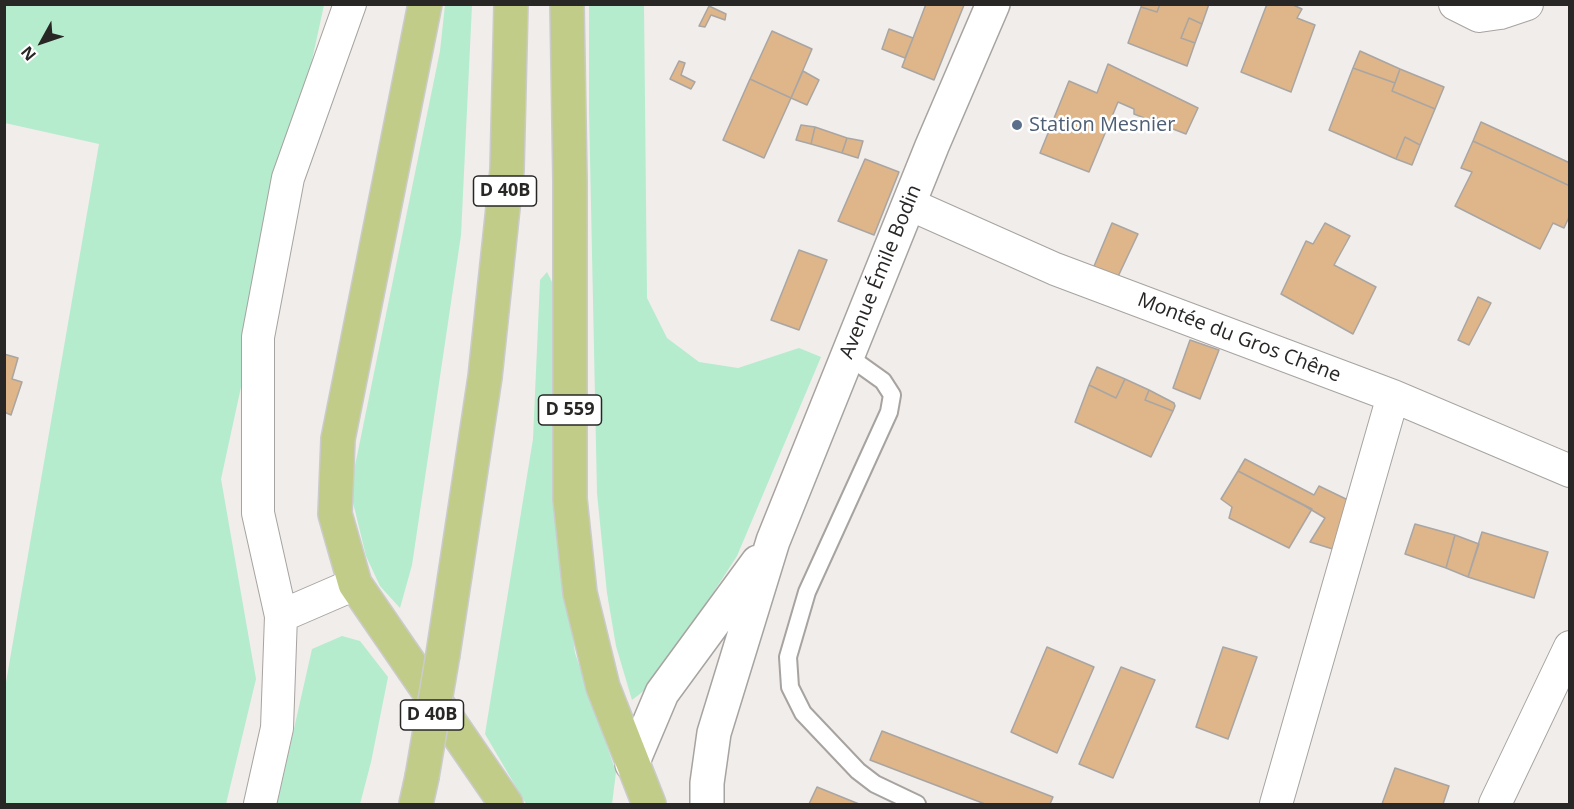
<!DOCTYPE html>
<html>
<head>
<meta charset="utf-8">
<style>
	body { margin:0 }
	#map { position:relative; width:1574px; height:809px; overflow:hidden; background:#f1edea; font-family:"Open Sans",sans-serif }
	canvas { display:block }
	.frame { position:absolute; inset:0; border:6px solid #292726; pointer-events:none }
	.north { position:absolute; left:12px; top:12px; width:60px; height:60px; -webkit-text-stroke:4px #fff; paint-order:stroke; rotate:230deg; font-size:16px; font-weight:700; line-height:24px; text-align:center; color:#292726 }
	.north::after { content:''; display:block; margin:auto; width:21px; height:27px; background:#292726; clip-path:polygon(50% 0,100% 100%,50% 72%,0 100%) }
</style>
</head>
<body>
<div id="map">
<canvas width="1574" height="809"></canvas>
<div class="frame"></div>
<div class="north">N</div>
</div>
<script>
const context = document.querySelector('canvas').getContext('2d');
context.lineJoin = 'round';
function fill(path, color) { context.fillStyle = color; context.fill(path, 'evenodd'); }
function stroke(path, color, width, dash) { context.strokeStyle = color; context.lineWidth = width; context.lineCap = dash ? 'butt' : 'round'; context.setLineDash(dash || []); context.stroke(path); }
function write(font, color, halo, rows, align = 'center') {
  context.font = font + ' "Open Sans",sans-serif'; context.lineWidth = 5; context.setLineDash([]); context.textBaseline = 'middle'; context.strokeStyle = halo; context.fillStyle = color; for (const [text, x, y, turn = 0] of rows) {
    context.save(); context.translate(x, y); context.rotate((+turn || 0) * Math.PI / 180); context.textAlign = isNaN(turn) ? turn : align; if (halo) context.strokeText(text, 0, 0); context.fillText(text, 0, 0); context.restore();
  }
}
fill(new Path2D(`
	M 5,5 L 324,5 L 221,479 L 256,679 L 226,804 L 4,804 L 5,688 L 99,144 L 5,123 Z
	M 445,5 L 472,5 L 461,235 L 412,565 L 400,608 L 380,586 L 366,556 L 350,490 L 440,51 Z
	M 589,5 L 644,5 L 647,298 L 667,338 L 699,362 L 738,368 L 799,348 L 821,357 L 737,556 L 655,682 L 632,700 L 616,646 L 607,593 L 597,493 L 589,109 Z
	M 547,272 L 556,290 L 567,591 L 575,653 L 616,772 L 612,804 L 526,804 L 485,734 L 533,439 L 540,280 Z
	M 342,636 L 360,641 L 388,677 L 371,762 L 360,804 L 277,804 L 312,649 Z`), '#b4eccd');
const building = new Path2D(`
	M 926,4 L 964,5 L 934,80 L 902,67 Z
	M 1142,4 L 1160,4 L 1157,12 L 1141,7 Z
	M 1160,4 L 1209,4 L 1202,24 L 1189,18 L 1181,38 L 1195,43 L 1187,66 L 1128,43 L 1141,7 L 1157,12 Z
	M 1267,4 L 1291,4 L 1302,9 L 1297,18 L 1315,25 L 1291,92 L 1241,72 Z
	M 709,6 L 726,14 L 725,20 L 711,15 L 705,27 L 699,26 Z
	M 1189,18 L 1202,24 L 1195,43 L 1181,38 Z
	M 889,29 L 913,38 L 905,58 L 882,49 Z
	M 772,31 L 812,49 L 791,98 L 750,79 Z
	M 1360,51 L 1400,69 L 1395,83 L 1353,68 Z
	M 679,61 L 685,63 L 681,75 L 695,82 L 691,89 L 670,79 Z
	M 1108,64 L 1198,108 L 1186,134 L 1134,114 L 1134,109 L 1118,102 L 1089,172 L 1040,153 L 1069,81 L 1097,93 Z
	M 1353,68 L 1395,83 L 1392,91 L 1435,109 L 1420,145 L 1405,137 L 1396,159 L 1329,130 Z
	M 1400,69 L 1444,87 L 1435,109 L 1392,91 Z
	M 803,71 L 819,80 L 807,105 L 791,98 Z
	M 750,79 L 791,98 L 764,158 L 723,140 Z
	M 1481,122 L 1570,163 L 1570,186 L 1473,141 Z
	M 801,125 L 815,127 L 811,144 L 796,140 Z
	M 815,127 L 847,138 L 842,153 L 811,144 Z
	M 1405,137 L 1420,145 L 1412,165 L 1396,159 Z
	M 847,138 L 863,141 L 858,158 L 842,153 Z
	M 1473,141 L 1570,186 L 1570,215 L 1564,228 L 1553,223 L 1540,249 L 1455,206 L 1472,172 L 1461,168 Z
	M 865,159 L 899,172 L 874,235 L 838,221 Z
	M 1112,223 L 1138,234 L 1115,283 L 1092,271 Z
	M 1325,223 L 1350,236 L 1334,265 L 1376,287 L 1353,334 L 1281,294 L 1306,241 L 1313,244 Z
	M 799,250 L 827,260 L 799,330 L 771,320 Z
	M 1478,297 L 1491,303 L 1469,345 L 1458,340 Z
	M 1190,340 L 1219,350 L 1200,399 L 1173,388 Z
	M 4,354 L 18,358 L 12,379 L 22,382 L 11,415 L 4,412 Z
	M 1097,367 L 1125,379 L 1116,398 L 1089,385 Z
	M 1125,379 L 1149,390 L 1145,400 L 1173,411 L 1151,457 L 1075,422 L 1089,385 L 1116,398 Z
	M 1149,390 L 1174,403 L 1175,406 L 1173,411 L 1145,400 Z
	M 1245,459 L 1314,495 L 1319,486 L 1348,500 L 1336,550 L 1310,542 L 1325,518 L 1305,506 L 1238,471 Z
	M 1238,471 L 1312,509 L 1289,548 L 1229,518 L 1232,507 L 1221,499 Z
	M 1415,524 L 1455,535 L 1446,568 L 1405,554 Z
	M 1482,532 L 1548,552 L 1534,598 L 1468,577 Z
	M 1455,535 L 1479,544 L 1468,577 L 1446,568 Z
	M 1047,647 L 1094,667 L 1057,753 L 1011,732 Z
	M 1223,647 L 1257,657 L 1228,739 L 1196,727 Z
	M 1121,667 L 1155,680 L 1113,778 L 1079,764 Z
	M 882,731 L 1053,797 L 1050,804 L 985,804 L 870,760 Z
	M 1395,768 L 1449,786 L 1443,804 L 1382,804 Z
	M 817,787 L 859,804 L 809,804 Z`);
fill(building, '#dfb58a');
stroke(building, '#a8a5a2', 1.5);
const service = new Path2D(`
	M 848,356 L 883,381 L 892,395 L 889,412 L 807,592 L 788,657 L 790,687 L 803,713 L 858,771 L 875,784 L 917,804`);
const minor = new Path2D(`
	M 1455,4 L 1479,16 L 1500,13 L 1527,4
	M 909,204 L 1055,269 L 1393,396 L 1570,471
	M 281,616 L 355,584
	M 260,804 L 277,728 L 281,616 L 258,513 L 258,337 L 288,178 L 350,4
	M 1276,804 L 1393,396
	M 1495,804 L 1570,647`);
const tertiary = new Path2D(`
	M 632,764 L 662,693 L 758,562
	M 707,804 L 707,783 L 714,733 L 773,541 L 932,146 L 993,4`);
const primary = new Path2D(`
	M 425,4 L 338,439 L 335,514 L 355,584 L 506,804
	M 567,4 L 570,181 L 570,499 L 580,593 L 603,687 L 649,804
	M 443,654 L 485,377 L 507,170 L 511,4
	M 416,804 L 422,777`);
stroke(service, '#a7a3a0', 20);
stroke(minor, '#a7a3a0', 34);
stroke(tertiary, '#a7a3a0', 36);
stroke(primary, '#cccbcb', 36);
stroke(service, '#fff', 16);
stroke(minor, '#fff', 32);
stroke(tertiary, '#fff', 33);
stroke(primary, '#c1cc89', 33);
const primaryBridge = new Path2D(`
	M 422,777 L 443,654`);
stroke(primaryBridge, '#cccbcb', 36, []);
stroke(primaryBridge, '#c1cc89', 33);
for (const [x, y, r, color] of [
	[1017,125,6,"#5c6f8a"]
]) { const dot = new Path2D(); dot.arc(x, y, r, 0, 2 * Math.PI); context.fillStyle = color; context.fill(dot); stroke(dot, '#fff', 2); }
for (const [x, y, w] of [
	[505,191,63],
	[570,410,63],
	[432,715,63]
]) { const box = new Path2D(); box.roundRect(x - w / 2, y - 15, w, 30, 4.5); context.fillStyle = '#fff'; context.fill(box); stroke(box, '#292726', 1.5); }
write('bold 18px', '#292726', null, [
	["D 40B",505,191],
	["D 559",570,410],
	["D 40B",432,715]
]);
write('20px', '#4e5e75', '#fff', [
	["Station Mesnier",1029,125]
], 'left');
write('20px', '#292726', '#fff', [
	["Avenue Émile Bodin",881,272,-68],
	["Montée du Gros Chêne",1239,338,21]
]);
</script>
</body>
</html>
